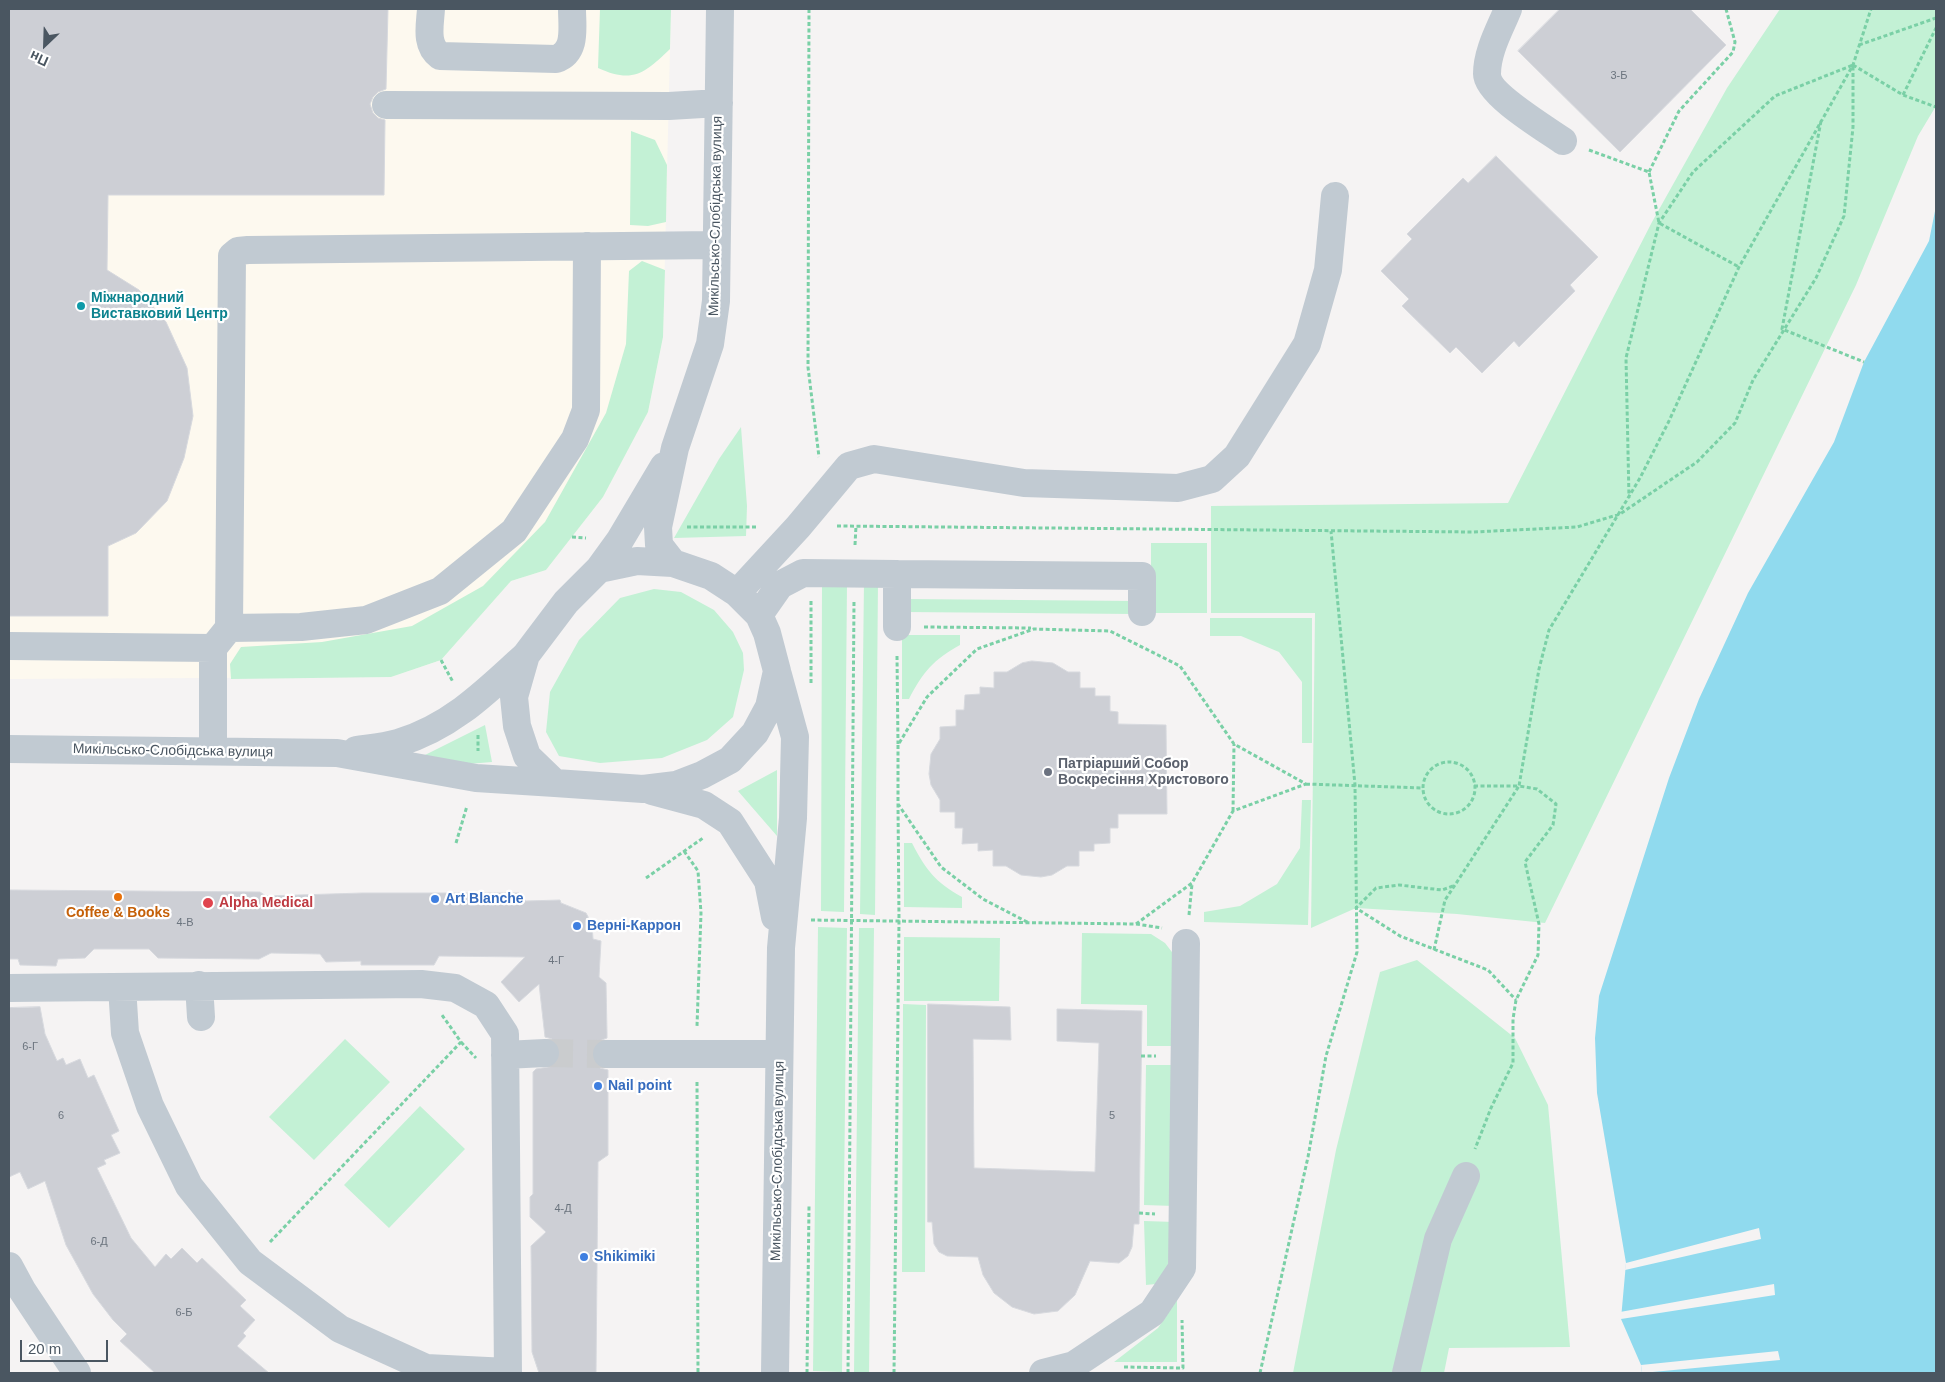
<!DOCTYPE html>
<html>
<head>
<meta charset="utf-8">
<style>
	body { margin:0 }
	#map { position:relative; width:1945px; height:1382px; overflow:hidden; background:#f5f3f3; font-family:Arial,sans-serif }
	canvas { display:block }
	.frame { position:absolute; inset:0; border:10px solid #4a5661; pointer-events:none }
	.north { position:absolute; left:20px; top:20px; width:50px; height:50px; -webkit-text-stroke:4px #fff; paint-order:stroke; rotate:204deg; font-size:14px; font-weight:700; line-height:20px; text-align:center; color:#4a5661 }
	.north::after { content:''; display:block; margin:auto; width:18px; height:22px; background:#4a5661; clip-path:polygon(50% 0,100% 100%,50% 72%,0 100%) }
	.scale { position:absolute; left:20px; top:1340px; width:88px; height:22px; box-sizing:border-box; border:2px solid #4a5661; border-top:0; padding-left:6px; font-size:15px; line-height:18px; white-space:nowrap; color:#4a5661; -webkit-text-stroke:4px #fff; paint-order:stroke }
</style>
</head>
<body>
<div id="map">
<canvas width="1945" height="1382"></canvas>
<div class="frame"></div>
<div class="north">Пн</div>
<div class="scale">20 m</div>
</div>
<script>
const context = document.querySelector('canvas').getContext('2d');
context.lineJoin = 'round';
function fill(path, color) { context.fillStyle = color; context.fill(path, 'evenodd'); }
function stroke(path, color, width, dash) { context.strokeStyle = color; context.lineWidth = width; context.lineCap = dash ? 'butt' : 'round'; context.setLineDash(dash || []); context.stroke(path); }
function write(font, color, halo, rows, align = 'center') {
  context.font = font + ' Arial,sans-serif'; context.lineWidth = 4.5; context.setLineDash([]); context.textBaseline = 'middle'; context.strokeStyle = halo; context.fillStyle = color; for (const [text, x, y, turn = 0] of rows) {
    context.save(); context.translate(x, y); context.rotate((+turn || 0) * Math.PI / 180); context.textAlign = isNaN(turn) ? turn : align; if (halo) context.strokeText(text, 0, 0); context.fillText(text, 0, 0); context.restore();
  }
}
fill(new Path2D(`
	M 9,9 L 671,9 L 663,337 L 648,412 L 603,497 L 546,570 L 511,581 L 441,660 L 391,677 L 9,679 Z`), '#fdf9ef');
fill(new Path2D(`
	M 600,9 L 671,9 L 670,49 C 645,73 633,84 598,68 Z
	M 1780,9 L 1936,9 L 1936,106 L 1918,136 L 1856,285 L 1545,923 L 1457,914 L 1356,908 L 1311,928 L 1315,613 L 1211,613 L 1211,506 L 1508,503 L 1652,222 L 1727,88 Z
	M 631,131 L 655,140 L 667,165 L 666,222 L 648,226 L 630,225 Z
	M 642,261 L 665,270 L 663,337 L 648,412 L 603,497 L 546,570 L 511,581 L 441,660 L 391,677 L 231,679 L 230,664 L 241,647 L 322,642 L 412,626 L 483,586 L 545,522 L 606,413 L 626,344 L 629,271 Z
	M 741,427 L 747,506 L 746,536 L 674,538 L 719,459 Z
	M 1151,543 L 1207,543 L 1207,613 L 1151,613 Z
	M 864,582 L 878,582 L 875,915 L 860,914 Z
	M 822,583 L 847,584 L 844,912 L 821,911 Z
	M 654,589 L 681,592 L 714,610 L 733,632 L 743,653 L 744,670 L 733,717 L 707,740 L 662,758 L 600,763 L 559,756 L 546,732 L 550,692 L 579,640 L 620,598 Z
	M 906,599 L 1134,601 L 1134,614 L 906,612 Z
	M 1210,618 L 1312,618 L 1312,743 L 1302,743 L 1302,682 L 1279,652 L 1241,636 L 1210,636 Z
	M 902,635 L 960,635 L 960,645 C 933,660 923,672 909,699 L 902,699 Z
	M 485,725 L 492,762 L 456,765 L 411,762 Z
	M 777,770 L 777,836 L 738,791 Z
	M 1302,800 L 1311,800 L 1308,925 L 1204,922 L 1204,912 L 1240,906 L 1277,884 L 1300,848 Z
	M 904,843 L 912,843 C 926,870 935,882 962,897 L 962,908 L 904,907 Z
	M 818,927 L 847,928 L 842,1372 L 813,1371 Z
	M 859,928 L 874,928 L 869,1373 L 854,1373 Z
	M 1082,933 L 1151,934 L 1165,943 L 1175,956 L 1174,1046 L 1147,1046 L 1147,1005 L 1081,1004 Z
	M 904,937 L 1000,938 L 999,1001 L 904,1001 Z
	M 1417,960 L 1515,1038 L 1548,1105 L 1570,1347 L 1449,1348 L 1444,1373 L 1293,1373 L 1336,1150 L 1380,972 Z
	M 903,1004 L 926,1005 L 925,1272 L 902,1272 Z
	M 345,1039 L 390,1082 L 314,1160 L 269,1117 Z
	M 1146,1065 L 1176,1065 L 1174,1206 L 1144,1205 Z
	M 420,1106 L 465,1149 L 389,1228 L 344,1185 Z
	M 1144,1221 L 1175,1222 L 1167,1270 L 1156,1284 L 1146,1285 Z
	M 1177,1300 L 1177,1362 L 1114,1362 L 1158,1328 Z`), '#c3f1d5');
fill(new Path2D(`
	M 1936,206 L 1936,1373 L 1642,1373 L 1641,1365 L 1621,1319 L 1626,1263 L 1597,1093 L 1595,1038 L 1599,996 L 1669,778 L 1699,699 L 1748,593 L 1834,442 L 1864,362 L 1929,241 Z`), '#90daee');
fill(new Path2D(`
	M 1759,1228 L 1761,1239 L 1625,1270 L 1626,1263 Z
	M 1774,1284 L 1775,1295 L 1621,1319 L 1620,1312 Z
	M 1778,1351 L 1780,1360 L 1642,1373 L 1641,1365 Z`), '#f5f3f3');
const building = new Path2D(`
	M 9,9 L 388,9 L 386,89 L 378,92 L 373,97 L 370,104 L 373,113 L 378,118 L 385,120 L 384,195 L 108,195 L 107,270 L 139,290 L 166,322 L 187,368 L 193,416 L 184,458 L 167,501 L 136,533 L 108,546 L 108,616 L 9,616 Z
	M 1560,9 L 1690,9 L 1726,45 L 1620,152 L 1518,51 Z
	M 1496,156 L 1598,257 L 1570,285 L 1575,291 L 1519,347 L 1514,341 L 1482,373 L 1456,347 L 1450,353 L 1402,306 L 1409,299 L 1381,271 L 1412,239 L 1407,234 L 1463,178 L 1468,183 Z
	M 1032,661 L 1053,663 L 1068,672 L 1080,672 L 1080,688 L 1095,688 L 1095,696 L 1110,696 L 1110,711 L 1118,712 L 1118,724 L 1166,725 L 1167,814 L 1118,814 L 1118,828 L 1110,828 L 1110,843 L 1094,844 L 1094,851 L 1079,851 L 1079,866 L 1067,866 L 1052,875 L 1041,877 L 1021,875 L 1006,866 L 993,866 L 993,850 L 978,851 L 978,843 L 962,844 L 963,828 L 955,828 L 955,812 L 940,812 L 940,800 L 931,785 L 929,774 L 931,754 L 940,739 L 940,727 L 956,726 L 956,710 L 964,710 L 965,695 L 980,694 L 980,687 L 994,688 L 994,672 L 1007,672 L 1022,663 Z
	M 9,890 L 260,892 L 266,896 L 362,893 L 519,893 L 526,901 L 560,900 L 561,903 L 586,913 L 592,924 L 593,939 L 601,941 L 599,977 L 606,983 L 607,1033 L 607,1038 L 599,1041 L 593,1047 L 591,1054 L 594,1062 L 600,1068 L 608,1070 L 608,1155 L 598,1162 L 596,1373 L 539,1373 L 532,1352 L 531,1246 L 546,1232 L 530,1217 L 530,1197 L 533,1194 L 533,1072 L 536,1069 L 554,1066 L 559,1060 L 561,1053 L 558,1044 L 552,1039 L 545,1037 L 539,984 L 519,1002 L 501,982 L 525,957 L 439,956 L 434,965 L 361,965 L 361,961 L 326,962 L 320,954 L 271,953 L 259,959 L 158,958 L 149,949 L 94,949 L 85,958 L 58,959 L 56,966 L 20,965 L 18,959 L 9,959 Z
	M 928,1004 L 1010,1007 L 1011,1040 L 973,1039 L 974,1168 L 1095,1172 L 1099,1043 L 1057,1041 L 1057,1009 L 1142,1011 L 1139,1224 L 1134,1224 L 1132,1247 L 1128,1256 L 1119,1263 L 1090,1261 L 1075,1295 L 1058,1311 L 1034,1314 L 1012,1307 L 994,1293 L 983,1275 L 978,1257 L 947,1256 L 939,1252 L 934,1244 L 932,1222 L 928,1222 Z
	M 40,1007 L 45,1034 L 57,1061 L 63,1058 L 66,1065 L 80,1059 L 88,1078 L 94,1075 L 119,1131 L 111,1135 L 120,1153 L 104,1160 L 106,1164 L 97,1168 L 131,1238 L 155,1267 L 166,1254 L 171,1259 L 182,1248 L 197,1263 L 202,1258 L 246,1300 L 240,1306 L 255,1320 L 243,1333 L 246,1336 L 237,1346 L 269,1373 L 155,1373 L 120,1341 L 127,1334 L 113,1320 L 93,1294 L 66,1245 L 45,1181 L 28,1189 L 20,1172 L 9,1177 L 9,1008 Z`);
fill(building, '#cdcfd5');
stroke(building, '#d7d9de', 1);
stroke(new Path2D(`
	M 545,1053 L 607,1054`), '#caccce', 28, [28, 14]);
stroke(new Path2D(`
	M 809,9 L 808,367 L 819,457
	M 1859,45 L 1936,18
	M 1853,65 L 1903,95 L 1936,107
	M 1903,95 L 1936,28
	M 1821,121 L 1782,329 L 1864,362
	M 1589,150 L 1649,172 L 1659,223 L 1739,267
	M 1649,172 L 1679,111 L 1733,52 L 1735,42 L 1726,9
	M 837,526 L 1473,532 L 1577,527 L 1620,514 L 1697,462 L 1735,423 L 1753,380 L 1816,278 L 1844,216 L 1853,127 L 1853,65 L 1775,96 L 1693,172 L 1659,223 L 1626,358 L 1629,498
	M 687,527 L 758,527
	M 572,537 L 586,538
	M 855,545 L 856,526
	M 811,601 L 811,683
	M 924,627 L 1031,628
	M 897,656 L 898,744
	M 441,660 L 453,682
	M 478,735 L 478,751
	M1423 788a26 26 0 1 1 52 0a26 26 0 1 1-52 0Z
	M 1306,784 L 1423,788
	M 1474,786 L 1519,786 L 1539,669 L 1549,630 L 1640,478 L 1669,421 L 1739,267 L 1853,65 L 1871,9
	M 1233,811 L 1234,744
	M 456,843 L 467,806
	M 684,851 L 698,871 L 701,913 L 697,1026
	M 646,878 L 703,838
	M 1453,886 L 1442,890 L 1399,885 L 1376,888 L 1356,908 L 1400,936 L 1488,970 L 1516,1000
	M 1189,915 L 1192,884
	M 811,920 L 1136,924 L 1192,883 L 1233,811 L 1306,784 L 1234,744 L 1180,666 L 1110,631 L 1034,629 L 977,649 L 927,697 L 898,745 L 898,804 L 941,867 L 983,899 L 1029,923
	M 1136,924 L 1162,928
	M 1434,950 L 1445,900 L 1455,885 L 1519,786 L 1537,789 L 1556,804 L 1553,825 L 1525,862 L 1539,924 L 1538,955 L 1516,1000 L 1513,1019 L 1513,1063 L 1491,1108 L 1475,1149
	M 461,1042 L 476,1058
	M 1141,1056 L 1156,1056
	M 697,1082 L 698,1373
	M 1139,1213 L 1155,1214
	M 270,1242 L 461,1042 L 442,1015
	M 1124,1367 L 1183,1368 L 1182,1320
	M 807,1373 L 809,1206
	M 848,1373 L 854,601
	M 894,1373 L 899,921 L 898,804
	M 1260,1373 L 1308,1157 L 1326,1056 L 1357,952 L 1355,785 L 1331,531`), '#7ad0a6', 3, [4, 2.5]);
stroke(new Path2D(`
	M 431,9 C 430,25 425,45 440,56 L 556,59 C 577,52 572,27 572,9
	M 1508,9 C 1500,29 1487,51 1487,74 C 1487,94 1546,129 1563,141
	M 386,105 L 669,106 L 719,103
	M 637,561 L 673,563 L 711,576 L 737,593 L 759,615 L 767,633 L 777,671 L 769,707 L 755,733 L 730,760 L 702,775 L 676,785 L 643,789 L 555,783 L 527,756 L 517,726 L 514,697 L 526,655 L 566,602 L 599,569 Z
	M 673,563 L 659,545 L 658,527 L 675,448 L 710,344 L 716,301 L 720,9
	M 599,569 L 620,540 L 664,466
	M 737,593 L 798,527 L 849,466 L 874,459 L 1024,483 L 1178,488 L 1212,479 L 1237,456 L 1307,344 L 1328,270 L 1335,196
	M 759,615 L 780,585 L 803,573 L 897,574
	M 897,627 L 897,574 L 1142,576 L 1142,612
	M 229,628 L 301,627 L 366,620 L 440,591 L 514,531 L 575,439 L 586,410 L 587,246
	M 9,646 L 213,648
	M 9,749 L 337,753 L 476,778 L 555,783
	M 356,750 C 370,748 384,747 398,743 C 451,727 486,692 526,655
	M 213,751 L 213,648 L 229,628 L 232,256 L 238,251 L 248,250 L 716,245
	M 652,791 L 704,805 L 730,822 L 768,881 L 775,917
	M 199,985 L 201,1017
	M 122,987 L 125,1033 L 150,1106 L 189,1186 L 250,1262 L 340,1329 L 426,1368 L 508,1372
	M 9,988 L 421,984 L 455,988 L 486,1005 L 505,1034 L 508,1373
	M 607,1054 L 779,1054
	M 505,1055 L 545,1053
	M 9,1266 L 22,1290 L 77,1373
	M 775,1373 L 781,948 L 793,818 L 795,737 L 778,675
	M 1043,1373 L 1074,1365 L 1152,1313 L 1182,1268 L 1186,943
	M 1406,1373 L 1438,1239 L 1466,1176`), '#c1cad2', 28);
for (const [x, y, r, color] of [
	[81,306,5,"#0f9aa8"],
	[1048,772,5,"#6b7280"],
	[118,897,5,"#e8710a"],
	[435,899,5,"#3f7fe0"],
	[208,903,6,"#e0444e"],
	[577,926,5,"#3f7fe0"],
	[598,1086,5,"#3f7fe0"],
	[584,1257,5,"#3f7fe0"]
]) { const dot = new Path2D(); dot.arc(x, y, r, 0, 2 * Math.PI); context.fillStyle = color; context.fill(dot); stroke(dot, '#fff', 2); }
write('11px', '#6b747e', null, [
	["3-Б",1619,76],
	["4-В",185,923],
	["4-Г",556,961],
	["6-Г",30,1047],
	["6",61,1116],
	["5",1112,1116],
	["4-Д",563,1209],
	["6-Д",99,1242],
	["6-Б",184,1313]
]);
write('14px', '#4a5661', '#fff', [
	["Микільсько-Слобідська вулиця",716,216,-89],
	["Микільсько-Слобідська вулиця",173,751,1],
	["Микільсько-Слобідська вулиця",778,1161,-89]
]);
write('bold 14px', '#0d838f', '#fff', [
	["Міжнародний",91,298],
	["Виставковий Центр",91,314]
], 'left');
write('bold 14px', '#5b616d', '#fff', [
	["Патріарший Собор",1058,764],
	["Воскресіння Христового",1058,780]
], 'left');
write('bold 14px', '#366cbe', '#fff', [
	["Art Blanche",445,899],
	["Верні-Каррон",587,926],
	["Nail point",608,1086],
	["Shikimiki",594,1257]
], 'left');
write('bold 14px', '#be3a42', '#fff', [
	["Alpha Medical",219,903]
], 'left');
write('bold 14px', '#c56008', '#fff', [
	["Coffee & Books",118,913]
]);
</script>
</body>
</html>
